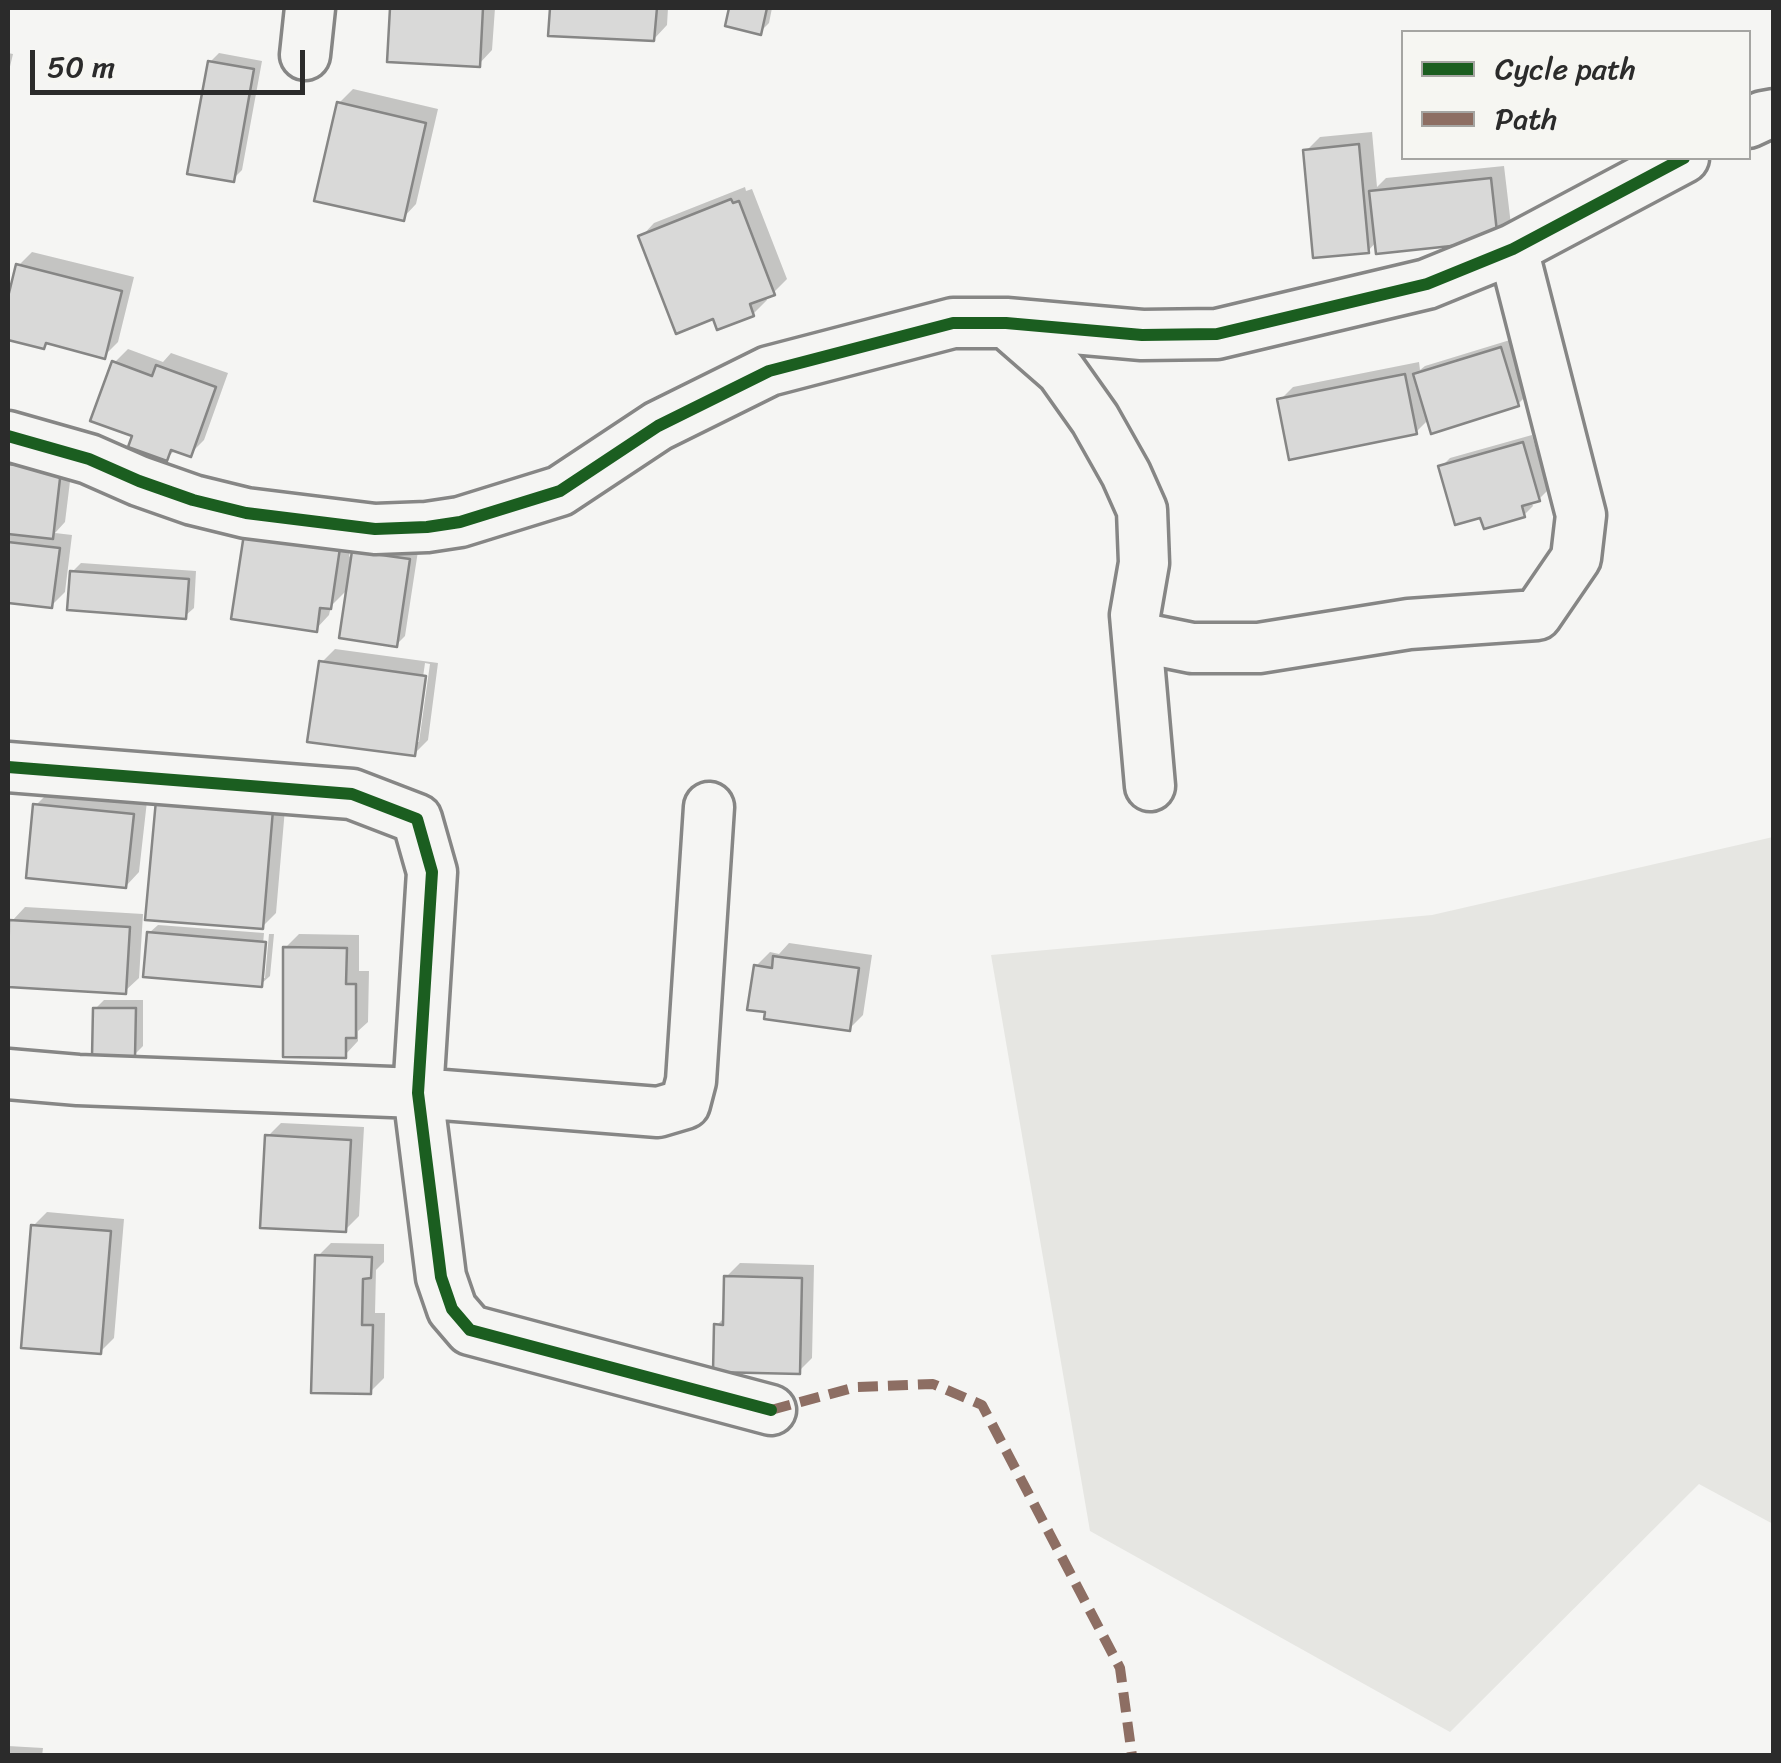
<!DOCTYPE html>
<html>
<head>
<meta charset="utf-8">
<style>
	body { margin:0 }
	#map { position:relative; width:1781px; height:1763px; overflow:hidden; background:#f5f5f3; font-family:Sriracha,sans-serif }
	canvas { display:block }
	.frame { position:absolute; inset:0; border:10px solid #2b2b2b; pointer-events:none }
	.legend { position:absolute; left:1401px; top:30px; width:350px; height:130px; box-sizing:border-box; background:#f6f6f2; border:2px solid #a5a5a2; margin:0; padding:12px 18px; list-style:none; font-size:30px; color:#2b2b2b }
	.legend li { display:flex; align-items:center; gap:20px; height:50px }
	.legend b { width:50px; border:2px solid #a5a5a2 }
	.scale { position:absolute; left:30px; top:50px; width:275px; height:45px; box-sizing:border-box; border:5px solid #2b2b2b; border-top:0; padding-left:12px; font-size:30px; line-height:35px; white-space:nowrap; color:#2b2b2b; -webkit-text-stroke:8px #f6f6f2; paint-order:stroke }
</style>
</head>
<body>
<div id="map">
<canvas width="1781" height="1763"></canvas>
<div class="frame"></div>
<ul class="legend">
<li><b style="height:12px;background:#1b5e20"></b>Cycle path</li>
<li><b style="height:12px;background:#8d6e63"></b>Path</li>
</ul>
<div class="scale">50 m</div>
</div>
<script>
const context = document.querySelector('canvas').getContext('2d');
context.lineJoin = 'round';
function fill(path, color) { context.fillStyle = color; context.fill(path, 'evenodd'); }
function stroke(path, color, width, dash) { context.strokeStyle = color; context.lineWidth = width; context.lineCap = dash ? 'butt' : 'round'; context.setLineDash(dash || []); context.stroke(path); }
fill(new Path2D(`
	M 1773,837 L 1773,1524 L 1699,1484 L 1450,1732 L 1090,1531 L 991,955 L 1432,915 Z`), '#e6e6e2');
fill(new Path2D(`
	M 392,8 L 495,8 L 492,50 L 479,64 L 389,60 Z
	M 553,8 L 668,8 L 667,25 L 654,39 L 551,33 Z
	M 732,8 L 772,8 L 769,23 L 760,32 L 728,25 Z
	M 8,53 L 13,54 L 8,75 Z
	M 219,53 L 262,61 L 242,170 L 233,179 L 210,62 Z
	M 353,89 L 438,109 L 416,204 L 403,218 L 339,103 Z
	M 1372,132 L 1377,187 L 1386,178 L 1504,166 L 1511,225 L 1497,238 L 1377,241 L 1368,251 L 1306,151 L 1320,137 Z
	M 745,187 L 746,191 L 752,189 L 787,279 L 773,293 L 765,296 L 767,300 L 753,314 L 715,316 L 641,237 L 654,223 Z
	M 32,252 L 134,277 L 118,342 L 104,356 L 48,342 L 43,347 L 8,337 L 8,307 L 18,266 Z
	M 1510,340 L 1527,395 L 1518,404 L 1429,419 L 1416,432 L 1280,400 L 1293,387 L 1419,362 L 1420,370 L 1425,366 Z
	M 128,349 L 163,362 L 171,353 L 228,373 L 204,440 L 190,454 L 176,449 L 167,458 L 135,435 L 114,363 Z
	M 1532,435 L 1548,490 L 1539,499 L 1531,501 L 1533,506 L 1524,515 L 1441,467 L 1450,458 Z
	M 8,449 L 73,457 L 65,522 L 55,533 L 72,535 L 65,592 L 51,606 L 8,601 Z
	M 353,535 L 349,557 L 364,543 L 418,551 L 405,636 L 396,645 L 349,588 L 331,606 L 329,615 L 316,629 L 234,617 Z
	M 81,563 L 196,571 L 194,608 L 185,616 L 72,572 Z
	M 335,649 L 438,663 L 428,740 L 414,754 L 321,663 ZM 425,663 L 430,664 L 419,742 L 414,742 Z
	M 172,788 L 286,797 L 276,913 L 262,927 Z
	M 50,791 L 147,801 L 139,872 L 126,886 L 36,805 Z
	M 25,907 L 143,914 L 139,978 L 125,991 L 8,984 L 12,921 Z
	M 158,925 L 264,933 L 260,978 L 265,978 L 269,934 L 274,934 L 270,976 L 261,984 L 149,933 Z
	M 299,934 L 359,935 L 359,971 L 369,971 L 368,1022 L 358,1031 L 358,1041 L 345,1055 L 285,948 Z
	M 789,943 L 872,955 L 863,1015 L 850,1028 L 756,966 L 770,952 L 779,954 Z
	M 104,1000 L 143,1000 L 143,1046 L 134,1055 L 95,1009 Z
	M 281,1123 L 364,1127 L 359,1216 L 345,1230 L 268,1136 Z
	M 47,1212 L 124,1219 L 114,1338 L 100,1352 L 33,1226 Z
	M 331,1243 L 384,1244 L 384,1262 L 376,1270 L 375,1313 L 385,1313 L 384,1378 L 370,1392 L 318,1256 Z
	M 740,1263 L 814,1265 L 812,1358 L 799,1371 L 717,1325 L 726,1316 L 726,1277 Z
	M 8,1746 L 43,1748 L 42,1756 L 8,1756 Z`), '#0003');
const building = new Path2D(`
	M 390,8 L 483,8 L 480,67 L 387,62 Z
	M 550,8 L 657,8 L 654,41 L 548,36 Z
	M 729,8 L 767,8 L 761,35 L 725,26 Z
	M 208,61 L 254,69 L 234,182 L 187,174 Z
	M 337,102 L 426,123 L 404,221 L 314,201 Z
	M 1359,144 L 1369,253 L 1313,258 L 1303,150 Z
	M 1491,178 L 1498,241 L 1376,254 L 1369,191 Z
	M 731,199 L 733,203 L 739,201 L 775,295 L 750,304 L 754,316 L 717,330 L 713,319 L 676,334 L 638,236 Z
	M 16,264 L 122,291 L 105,359 L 46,343 L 44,349 L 8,340 L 8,297 Z
	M 1501,347 L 1519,406 L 1431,434 L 1413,374 Z
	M 112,361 L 152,376 L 156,365 L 216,387 L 191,457 L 171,450 L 167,461 L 128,447 L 132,436 L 90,421 Z
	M 1405,374 L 1417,434 L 1289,460 L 1277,399 Z
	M 1523,442 L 1540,501 L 1522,506 L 1525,517 L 1484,529 L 1480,518 L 1455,525 L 1438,466 Z
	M 8,464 L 61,470 L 53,539 L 8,534 Z
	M 244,534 L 340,548 L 331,609 L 320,608 L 317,632 L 231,619 Z
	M 8,542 L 60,548 L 52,608 L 8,603 Z
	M 352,551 L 410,559 L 397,647 L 339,638 Z
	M 70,571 L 189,579 L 186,619 L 67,610 Z
	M 319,661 L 426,676 L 415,756 L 307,742 Z
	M 156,800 L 273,810 L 263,929 L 145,920 Z
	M 33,804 L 134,814 L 126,888 L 26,878 Z
	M 9,920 L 130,927 L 126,994 L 8,987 Z
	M 147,932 L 266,942 L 262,987 L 143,977 Z
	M 283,947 L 347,948 L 346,984 L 356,984 L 356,1038 L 346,1038 L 346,1058 L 283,1057 Z
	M 773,956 L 859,968 L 850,1031 L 764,1019 L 765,1012 L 747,1010 L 754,965 L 772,968 Z
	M 93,1008 L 136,1008 L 135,1057 L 92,1057 Z
	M 265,1135 L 351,1140 L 346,1232 L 260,1228 Z
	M 31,1225 L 111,1231 L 101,1354 L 21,1348 Z
	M 315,1255 L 372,1257 L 371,1278 L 363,1279 L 362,1325 L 373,1325 L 371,1394 L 311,1393 Z
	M 724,1276 L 802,1278 L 800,1374 L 713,1372 L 714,1324 L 723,1325 Z`);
fill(building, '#d9d9d8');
stroke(building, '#868685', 2.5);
const minor = new Path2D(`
	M 305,55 L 310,8
	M 1748,123 L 1763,116 L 1774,114
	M 1006,323 L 1061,371 L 1095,419 L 1126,474 L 1142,510 L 1144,563 L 1135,615 L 1150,786
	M 8,436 L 89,459 L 139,481 L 193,500 L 246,513 L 375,529 L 427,527 L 460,522 L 560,491 L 658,426 L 769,371 L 953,323 L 1006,323 L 1142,335 L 1217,334 L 1427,284 L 1513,249 L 1684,158
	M 1138,637 L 1192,648 L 1259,648 L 1409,624 L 1537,615 L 1576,558 L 1581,515 L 1513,249
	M 8,767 L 352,794 L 417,819 L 432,872 L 418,1093 L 441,1277 L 452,1309 L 470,1330 L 771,1410
	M 8,1074 L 78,1080 L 418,1093 L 658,1112 L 685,1104 L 691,1081 L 709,807`);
stroke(minor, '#868685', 55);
stroke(minor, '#f5f5f3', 48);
stroke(new Path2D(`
	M 771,1410 L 856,1387 L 933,1384 L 982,1405 L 1120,1668 L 1132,1756`), '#8d6e63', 10, [20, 10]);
stroke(new Path2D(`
	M 8,436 L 89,459 L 139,481 L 193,500 L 246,513 L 375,529 L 427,527 L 460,522 L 560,491 L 658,426 L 769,371 L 953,323 L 1006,323 L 1142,335 L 1217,334 L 1427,284 L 1513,249 L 1684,158
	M 8,767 L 352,794 L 417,819 L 432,872 L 418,1093 L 441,1277 L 452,1309 L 470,1330 L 771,1410`), '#1b5e20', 12);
</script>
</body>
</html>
